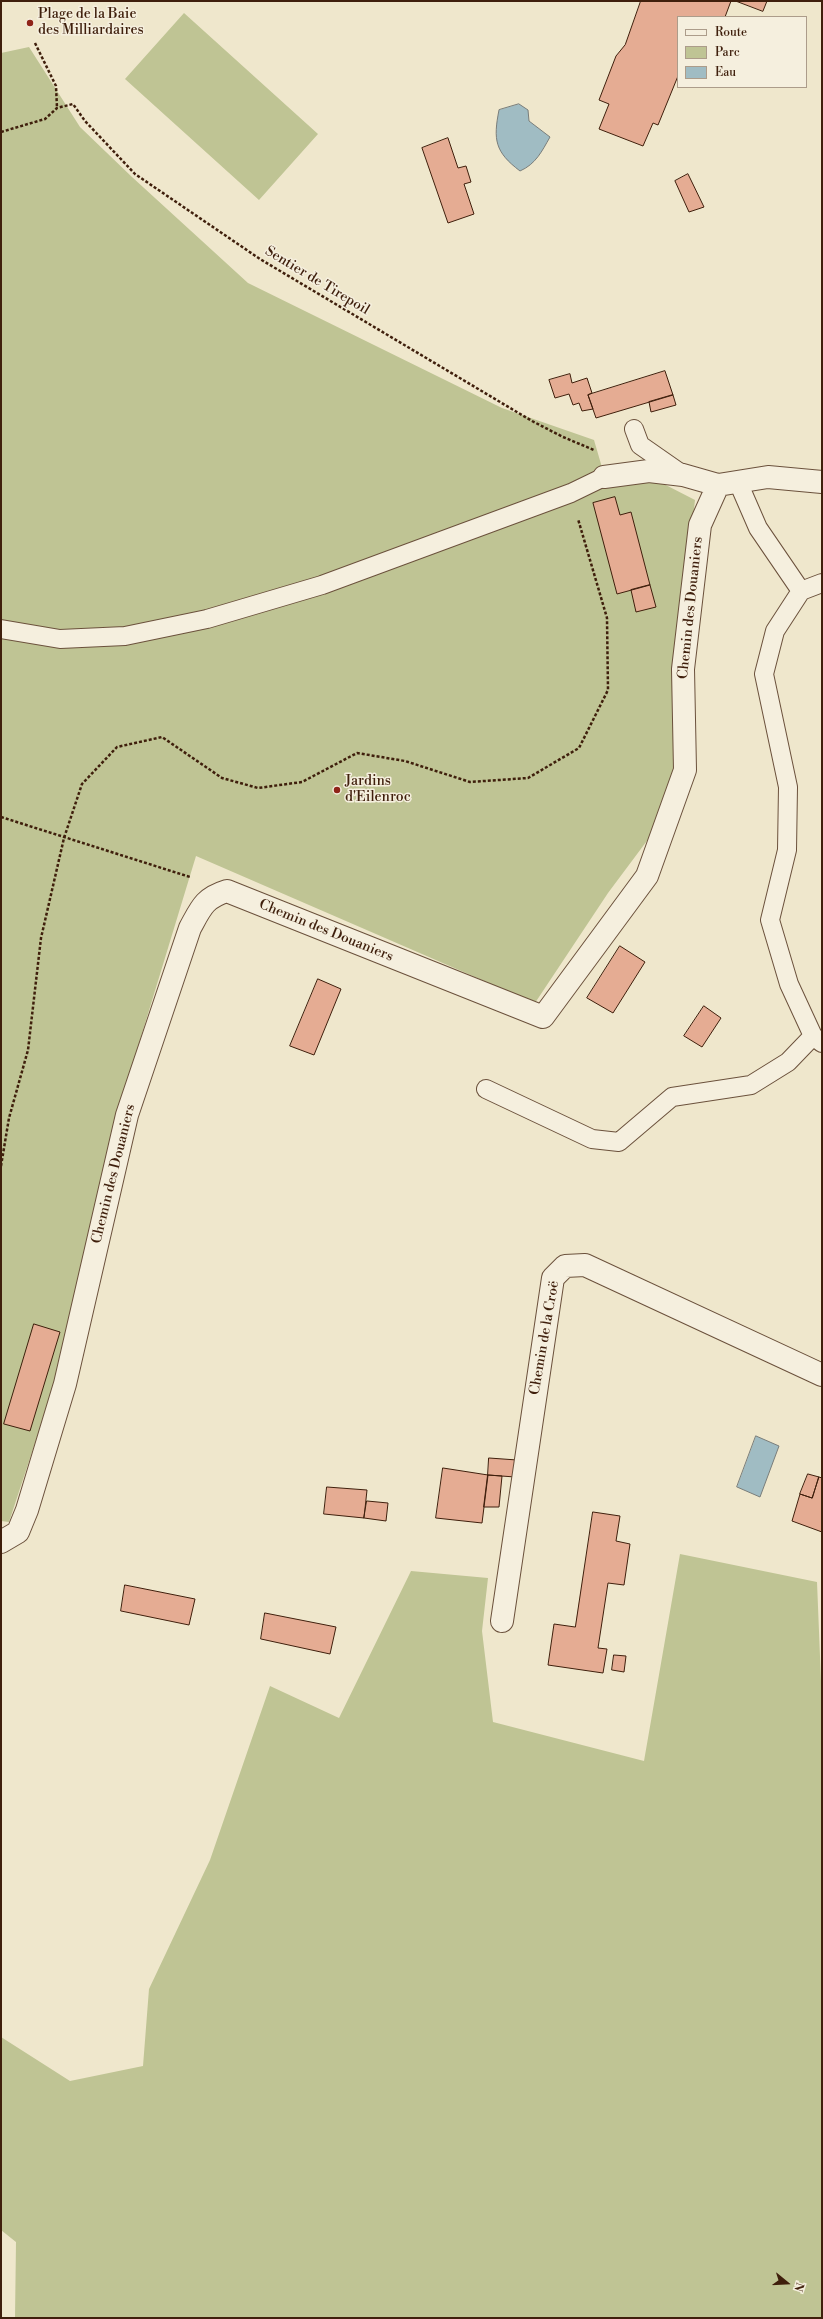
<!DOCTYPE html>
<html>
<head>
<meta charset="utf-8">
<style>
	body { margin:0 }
	#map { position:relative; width:823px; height:2319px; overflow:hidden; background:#efe7cc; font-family:"Libre Bodoni",serif }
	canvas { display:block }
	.frame { position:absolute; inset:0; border:2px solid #3f1f0c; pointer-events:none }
	.legend { position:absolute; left:677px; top:16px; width:130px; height:72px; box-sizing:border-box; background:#f5efde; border:1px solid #ac9c8a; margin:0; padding:5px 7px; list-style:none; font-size:12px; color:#3f1f0c }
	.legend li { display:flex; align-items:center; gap:8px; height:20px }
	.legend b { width:20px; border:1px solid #ac9c8a }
	.north { position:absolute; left:767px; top:2263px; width:40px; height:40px; -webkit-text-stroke:3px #f5efde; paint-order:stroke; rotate:108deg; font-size:11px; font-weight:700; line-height:16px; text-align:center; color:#3f1f0c }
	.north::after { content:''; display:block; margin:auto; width:14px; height:18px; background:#3f1f0c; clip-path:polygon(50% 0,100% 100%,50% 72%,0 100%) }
</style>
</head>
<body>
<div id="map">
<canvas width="823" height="2319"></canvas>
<div class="frame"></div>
<ul class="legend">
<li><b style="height:5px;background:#f5efde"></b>Route</li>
<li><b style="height:11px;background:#bfc494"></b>Parc</li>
<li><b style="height:11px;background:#a0bcc3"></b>Eau</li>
</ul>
<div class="north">N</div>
</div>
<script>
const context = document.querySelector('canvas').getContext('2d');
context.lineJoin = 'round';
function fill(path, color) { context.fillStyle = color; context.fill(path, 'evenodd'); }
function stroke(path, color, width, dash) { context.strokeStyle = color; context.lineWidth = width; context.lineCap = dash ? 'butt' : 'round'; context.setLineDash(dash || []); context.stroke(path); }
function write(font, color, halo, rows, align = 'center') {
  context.font = font + ' "Libre Bodoni",serif'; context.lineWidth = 3; context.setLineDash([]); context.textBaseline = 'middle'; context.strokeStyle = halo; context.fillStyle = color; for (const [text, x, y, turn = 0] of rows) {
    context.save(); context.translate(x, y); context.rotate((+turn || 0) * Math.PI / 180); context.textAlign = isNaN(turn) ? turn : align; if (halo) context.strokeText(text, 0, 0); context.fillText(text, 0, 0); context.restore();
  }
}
fill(new Path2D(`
	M 184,13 L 318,134 L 259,200 L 125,79 Z
	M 29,47 L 80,127 L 132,177 L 248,283 L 502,408 L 594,440 L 608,488 L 658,481 L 695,500 L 676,671 L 681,753 L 661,822 L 608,893 L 535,1003 L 196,856 L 119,1109 L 57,1376 L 9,1522 L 1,1521 L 1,53 Z
	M 680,1554 L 817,1582 L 822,1706 L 822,2318 L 15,2318 L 16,2242 L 1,2230 L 1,2037 L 70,2081 L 143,2066 L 149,1989 L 210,1860 L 270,1686 L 339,1718 L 411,1571 L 488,1578 L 482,1631 L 493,1722 L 644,1761 Z`), '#bfc494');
const water = new Path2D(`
	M 519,104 L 528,110 L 529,121 L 550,137 C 542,151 536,164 520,171 C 495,152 493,140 499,110 Z
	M 756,1436 L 779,1446 L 760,1497 L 737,1487 Z`);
fill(water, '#a0bcc3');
stroke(water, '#797d7a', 1);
const building = new Path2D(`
	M 641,1 L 731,1 L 725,17 L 678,17 L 678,76 L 658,125 L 653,123 L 643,146 L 599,129 L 609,104 L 599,100 L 616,56 L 625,45 Z
	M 736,1 L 767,1 L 763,11 Z
	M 448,138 L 458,168 L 466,166 L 471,182 L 464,184 L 474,214 L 448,223 L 422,148 Z
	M 688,174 L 704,207 L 689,212 L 675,181 Z
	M 665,371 L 673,395 L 596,418 L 588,395 Z
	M 570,374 L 572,383 L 587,378 L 592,393 L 588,395 L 593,409 L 582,411 L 579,403 L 573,405 L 569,394 L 555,398 L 549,380 Z
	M 673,395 L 676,405 L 651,412 L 649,402 Z
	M 615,497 L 620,515 L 631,512 L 650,585 L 617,594 L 593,503 Z
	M 650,585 L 656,607 L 636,612 L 631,590 Z
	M 620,946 L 645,962 L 613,1013 L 587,998 Z
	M 318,979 L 341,989 L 314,1055 L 290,1046 Z
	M 704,1006 L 721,1018 L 702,1047 L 684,1036 Z
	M 34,1324 L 60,1332 L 30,1431 L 4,1424 Z
	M 489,1458 L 517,1460 L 515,1477 L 488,1475 Z
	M 443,1468 L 488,1475 L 482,1523 L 436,1518 Z
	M 808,1474 L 819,1477 L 812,1498 L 800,1494 Z
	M 488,1475 L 502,1476 L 499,1507 L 484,1507 Z
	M 819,1477 L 822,1478 L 822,1532 L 792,1521 L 800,1494 L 812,1498 Z
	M 327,1487 L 367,1490 L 364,1518 L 324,1514 Z
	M 367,1501 L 388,1503 L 386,1521 L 364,1518 Z
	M 593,1512 L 620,1516 L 616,1541 L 630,1544 L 624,1585 L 608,1583 L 598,1648 L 607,1649 L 603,1673 L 548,1665 L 554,1624 L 575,1627 Z
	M 125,1585 L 195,1599 L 189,1625 L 121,1611 Z
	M 265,1613 L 336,1627 L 330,1654 L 261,1639 Z
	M 614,1655 L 626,1656 L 624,1672 L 612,1670 Z`);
fill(building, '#e5ac93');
stroke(building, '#3f1f0c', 1);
const lane = new Path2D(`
	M 634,429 L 640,445 L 683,475
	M 738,482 L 758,528 L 801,591
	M 822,583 L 801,591 L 775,631 L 764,674 L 788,787 L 787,850 L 770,920 L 789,984 L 813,1036 L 822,1043
	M 1,629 L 60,639 L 125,636 L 207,619 L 322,585 L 571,493 L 604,477
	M 486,1089 L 592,1139 L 619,1142 L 672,1097 L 751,1085 L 788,1062 L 813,1036`);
const street = new Path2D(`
	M 604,477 L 649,471 L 683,475 L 718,485 L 768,477 L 822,482
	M 1,1542 L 18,1532 L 27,1510 L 65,1384 L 127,1115 L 190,928 C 201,908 204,898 227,891 L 543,1017 L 647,876 L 685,770 L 683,669 L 700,525 L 718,485
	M 502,1621 L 553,1278 L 565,1266 L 585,1265 L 822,1375`);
stroke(lane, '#6b513c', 20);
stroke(street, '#6b513c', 24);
stroke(new Path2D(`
	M 35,43 L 56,86 L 57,108
	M 1,132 L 45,119 L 57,108 L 73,104 L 85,121 L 135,174 L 260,259 L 532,421 L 563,437 L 594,450
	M 1,817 L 190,877
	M 1,1166 L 9,1118 L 28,1050 L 41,938 L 64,838 L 82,784 L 117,747 L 162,737 L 222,778 L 258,788 L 302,782 L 357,753 L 405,761 L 470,782 L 528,778 L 579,748 L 608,690 L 607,618 L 578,519`), '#3f1f0c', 2.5, [3, 2]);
stroke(lane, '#f5efde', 18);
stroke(street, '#f5efde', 22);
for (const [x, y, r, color] of [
	[30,23,4,"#8f2418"],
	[337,790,4,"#8f2418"]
]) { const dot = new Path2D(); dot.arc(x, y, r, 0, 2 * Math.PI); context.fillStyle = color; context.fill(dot); stroke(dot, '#f5efde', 1.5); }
write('14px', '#3f1f0c', '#f5efde', [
	["Plage de la Baie",38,15],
	["des Milliardaires",38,31],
	["Jardins",345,782],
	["d'Eilenroc",345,798]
], 'left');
write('14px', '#3f1f0c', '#f5efde', [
	["Sentier de Tirepoil",317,281,31],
	["Chemin des Douaniers",691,608,-84],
	["Chemin des Douaniers",326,931,22],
	["Chemin des Douaniers",114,1174,-76],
	["Chemin de la Croë",545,1338,-80]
]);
</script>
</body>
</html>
